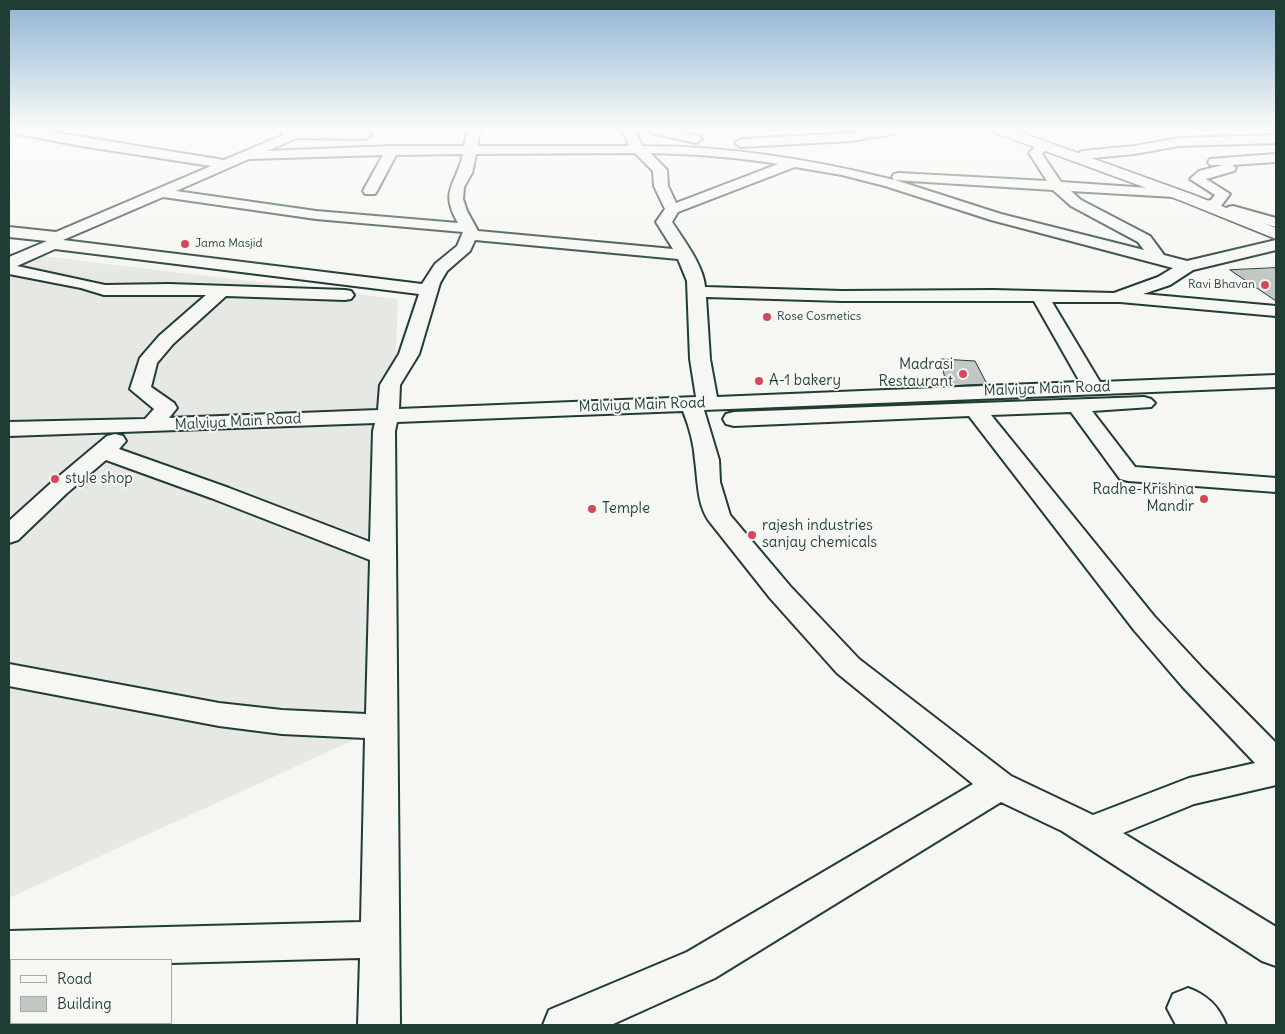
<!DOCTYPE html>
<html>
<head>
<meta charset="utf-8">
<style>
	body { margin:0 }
	#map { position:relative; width:1285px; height:1034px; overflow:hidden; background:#f6f6f2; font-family:Delius,sans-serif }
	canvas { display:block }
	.frame { position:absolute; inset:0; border:10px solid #1f3d34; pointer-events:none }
	.legend { position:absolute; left:10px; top:959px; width:162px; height:65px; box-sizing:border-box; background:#f6f6f2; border:1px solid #a0aca6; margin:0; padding:6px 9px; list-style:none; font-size:15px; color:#1f3d34 }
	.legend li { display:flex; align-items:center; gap:10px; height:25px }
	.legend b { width:25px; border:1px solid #a0aca6 }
</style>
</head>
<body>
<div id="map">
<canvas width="1285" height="1034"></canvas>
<div class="frame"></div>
<ul class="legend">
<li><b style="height:6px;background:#f6f6f2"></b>Road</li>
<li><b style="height:14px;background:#c1c8c3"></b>Building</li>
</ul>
</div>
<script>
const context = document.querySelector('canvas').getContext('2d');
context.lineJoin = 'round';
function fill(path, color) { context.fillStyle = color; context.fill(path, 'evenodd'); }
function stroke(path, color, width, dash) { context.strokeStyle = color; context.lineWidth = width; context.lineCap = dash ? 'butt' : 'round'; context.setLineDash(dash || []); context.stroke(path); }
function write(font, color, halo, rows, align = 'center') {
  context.font = font + ' Delius,sans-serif'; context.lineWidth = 4; context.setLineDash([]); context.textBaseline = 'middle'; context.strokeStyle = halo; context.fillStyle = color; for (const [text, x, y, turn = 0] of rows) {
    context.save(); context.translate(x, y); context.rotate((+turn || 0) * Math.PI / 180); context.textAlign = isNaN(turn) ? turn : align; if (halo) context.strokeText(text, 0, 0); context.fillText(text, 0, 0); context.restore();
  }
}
fill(new Path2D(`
	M 9,252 L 398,299 L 382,727 L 9,898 Z`), '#e6e8e4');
const building = new Path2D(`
	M 1276,268 L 1276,301 L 1230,270 Z
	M 941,359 L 975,361 L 987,384 L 947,386 Z`);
fill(building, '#c1c8c3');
stroke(building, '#1f3d34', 1);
const minor = new Path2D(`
	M 12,130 L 39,130 L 224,160 L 283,135 L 282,130 L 365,131 L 371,135 L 365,139 L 297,138 L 267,151 L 392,146 L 464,146 L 468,130 L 480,130 L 477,146 L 629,146 L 623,130 L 635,130 L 642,146 C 729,146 810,159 894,180 L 892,177 L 894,174 L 899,173 L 1047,181 L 1029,153 L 1039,143 L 1043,142 L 1049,146 L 1042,154 L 1061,182 L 1179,190 L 1181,193 L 1179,196 L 1174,197 L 1071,191 L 1081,200 L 1150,236 L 1164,255 L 1187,261 L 1276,240 L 1276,250 L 1193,270 L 1170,285 L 1143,294 L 1276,306 L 1276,316 L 1120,302 L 1052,302 L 1100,382 L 1276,375 L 1276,387 L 704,410 L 719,460 L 720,482 L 730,515 L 790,586 L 859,659 L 1011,776 L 1093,815 L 1189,778 L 1255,763 L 1182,686 L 1134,630 L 969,416 L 734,426 L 726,424 L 723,419 L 726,414 L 734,412 L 1144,397 L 1151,399 L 1155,403 L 1151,407 L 1092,411 L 1135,467 L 1276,478 L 1276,492 L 1128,481 L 1120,479 L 1071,412 L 991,415 L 1154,616 L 1204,670 L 1276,743 L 1276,785 L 1194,804 L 1123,833 L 1276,927 L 1276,966 L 1262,961 L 1062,831 L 1001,802 L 715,978 L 611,1025 L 543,1025 L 549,1010 L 687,952 L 973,784 L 837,673 L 770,598 L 709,521 C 697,504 698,481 695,460 C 694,444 689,426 683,411 L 397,422 L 395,431 L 400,1025 L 358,1025 L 360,958 L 171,963 L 171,960 L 11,960 L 11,967 L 9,967 L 9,931 L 361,922 L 365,738 L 282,734 L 219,726 L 9,686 L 9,664 L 219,703 L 282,710 L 366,714 L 370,560 L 211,498 L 106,460 L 67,493 L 18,540 L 9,543 L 9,521 L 51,483 L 107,436 L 115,434 L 123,436 L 126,441 L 119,449 L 229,488 L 370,542 L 373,431 L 375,423 L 9,436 L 9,422 L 145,419 L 154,409 L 130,389 L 140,358 L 159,336 L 206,295 L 104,295 L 81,288 L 9,274 L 9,257 L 47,241 L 9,237 L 9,227 L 56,232 L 211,166 L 81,146 L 18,134 ZM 635,153 L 653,171 L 654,186 L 665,209 L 656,222 L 673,249 L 478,231 L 467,211 L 463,199 L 464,187 L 472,173 L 476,154 ZM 650,153 C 693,154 735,157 778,164 L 676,203 L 668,186 L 667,170 ZM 463,154 C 456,186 439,190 458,223 L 316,211 L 176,191 L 249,159 L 383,155 L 363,191 L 365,194 L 375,194 L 377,191 L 396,155 ZM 795,167 L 842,175 L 885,186 L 991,220 L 1173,268 L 1158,277 L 1114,293 L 993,290 L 842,291 L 705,287 C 704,266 683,239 672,222 L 678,212 ZM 895,180 L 1053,190 L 1071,206 L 1138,242 L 1144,250 L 1001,214 ZM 163,197 L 316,219 L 463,232 L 457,246 L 435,264 L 422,284 L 63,240 ZM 475,240 L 678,259 L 687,281 L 690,359 L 696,397 L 399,409 L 400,385 L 419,354 L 440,283 L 447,271 L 470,251 ZM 55,249 L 419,294 L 399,354 L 380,385 L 378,410 L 169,418 L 177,408 L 174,403 L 151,387 L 157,363 L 173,344 L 226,296 L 345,300 L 351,299 L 354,295 L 351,291 L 345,290 L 169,284 L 105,285 L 17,266 ZM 706,297 L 842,301 L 1034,301 L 1080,382 L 717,397 L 710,359 Z
	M 649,130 L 673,130 L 700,136 L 702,139 L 696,143 L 651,133 Z
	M 869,130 L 899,130 L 893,134 L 851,141 L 741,147 L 735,143 L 741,139 L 851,133 Z
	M 1276,135 L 1276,143 L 1179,146 L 1134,154 L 1082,159 L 1076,155 L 1082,151 L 1134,146 L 1179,138 Z
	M 1276,154 L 1276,162 L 1232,165 L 1236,168 L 1234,171 L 1206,179 L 1230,194 L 1221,206 L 1207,209 L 1202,208 L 1200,205 L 1202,202 L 1211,200 L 1215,195 L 1190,179 L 1199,171 L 1223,165 L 1210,165 L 1208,162 L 1210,159 Z
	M 1233,206 L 1276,218 L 1276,227 L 1228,213 L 1226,210 L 1228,207 Z
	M 1188,988 C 1207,995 1219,1006 1226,1025 L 1176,1025 L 1167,1008 L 1173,994 Z`);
const major = new Path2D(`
	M 995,130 L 1014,130 L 1194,195 L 1276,228 L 1276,239 L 1182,201 L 996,133 Z`);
stroke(minor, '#1f3d34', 4);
stroke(major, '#1f3d34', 3);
fill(minor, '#f6f6f2');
fill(major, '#f6f6f2');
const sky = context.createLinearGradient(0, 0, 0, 275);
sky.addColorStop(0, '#8fb4d1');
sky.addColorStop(0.47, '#fbfbf9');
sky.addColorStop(1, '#fbfbf900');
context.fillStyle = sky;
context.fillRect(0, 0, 1285, 275);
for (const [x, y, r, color] of [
	[185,244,5,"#d1495b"],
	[1265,285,5,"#d1495b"],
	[767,317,5,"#d1495b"],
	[963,374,5,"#d1495b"],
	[759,381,5,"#d1495b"],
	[55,479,5,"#d1495b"],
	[1204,499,5,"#d1495b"],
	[592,509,5,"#d1495b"],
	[752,535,5,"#d1495b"]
]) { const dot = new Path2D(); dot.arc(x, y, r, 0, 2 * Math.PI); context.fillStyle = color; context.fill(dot); stroke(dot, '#f6f6f2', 2); }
write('12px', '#1f3d34', '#f6f6f2', [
	["Jama Masjid",195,244],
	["Ravi Bhavan",1255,285,"right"],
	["Rose Cosmetics",777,317]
], 'left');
write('15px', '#1f3d34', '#f6f6f2', [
	["Madrasi",953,365,"right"],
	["Restaurant",953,382,"right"],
	["A-1 bakery",769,381],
	["style shop",65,479],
	["Radhe-Krishna",1194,490,"right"],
	["Mandir",1194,507,"right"],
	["Temple",602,509],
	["rajesh industries",762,526],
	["sanjay chemicals",762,543]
], 'left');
write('15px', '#1f3d34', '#f6f6f2', [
	["Malviya Main Road",1047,389,-2],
	["Malviya Main Road",642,405,-2],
	["Malviya Main Road",238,422,-3]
]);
</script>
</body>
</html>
